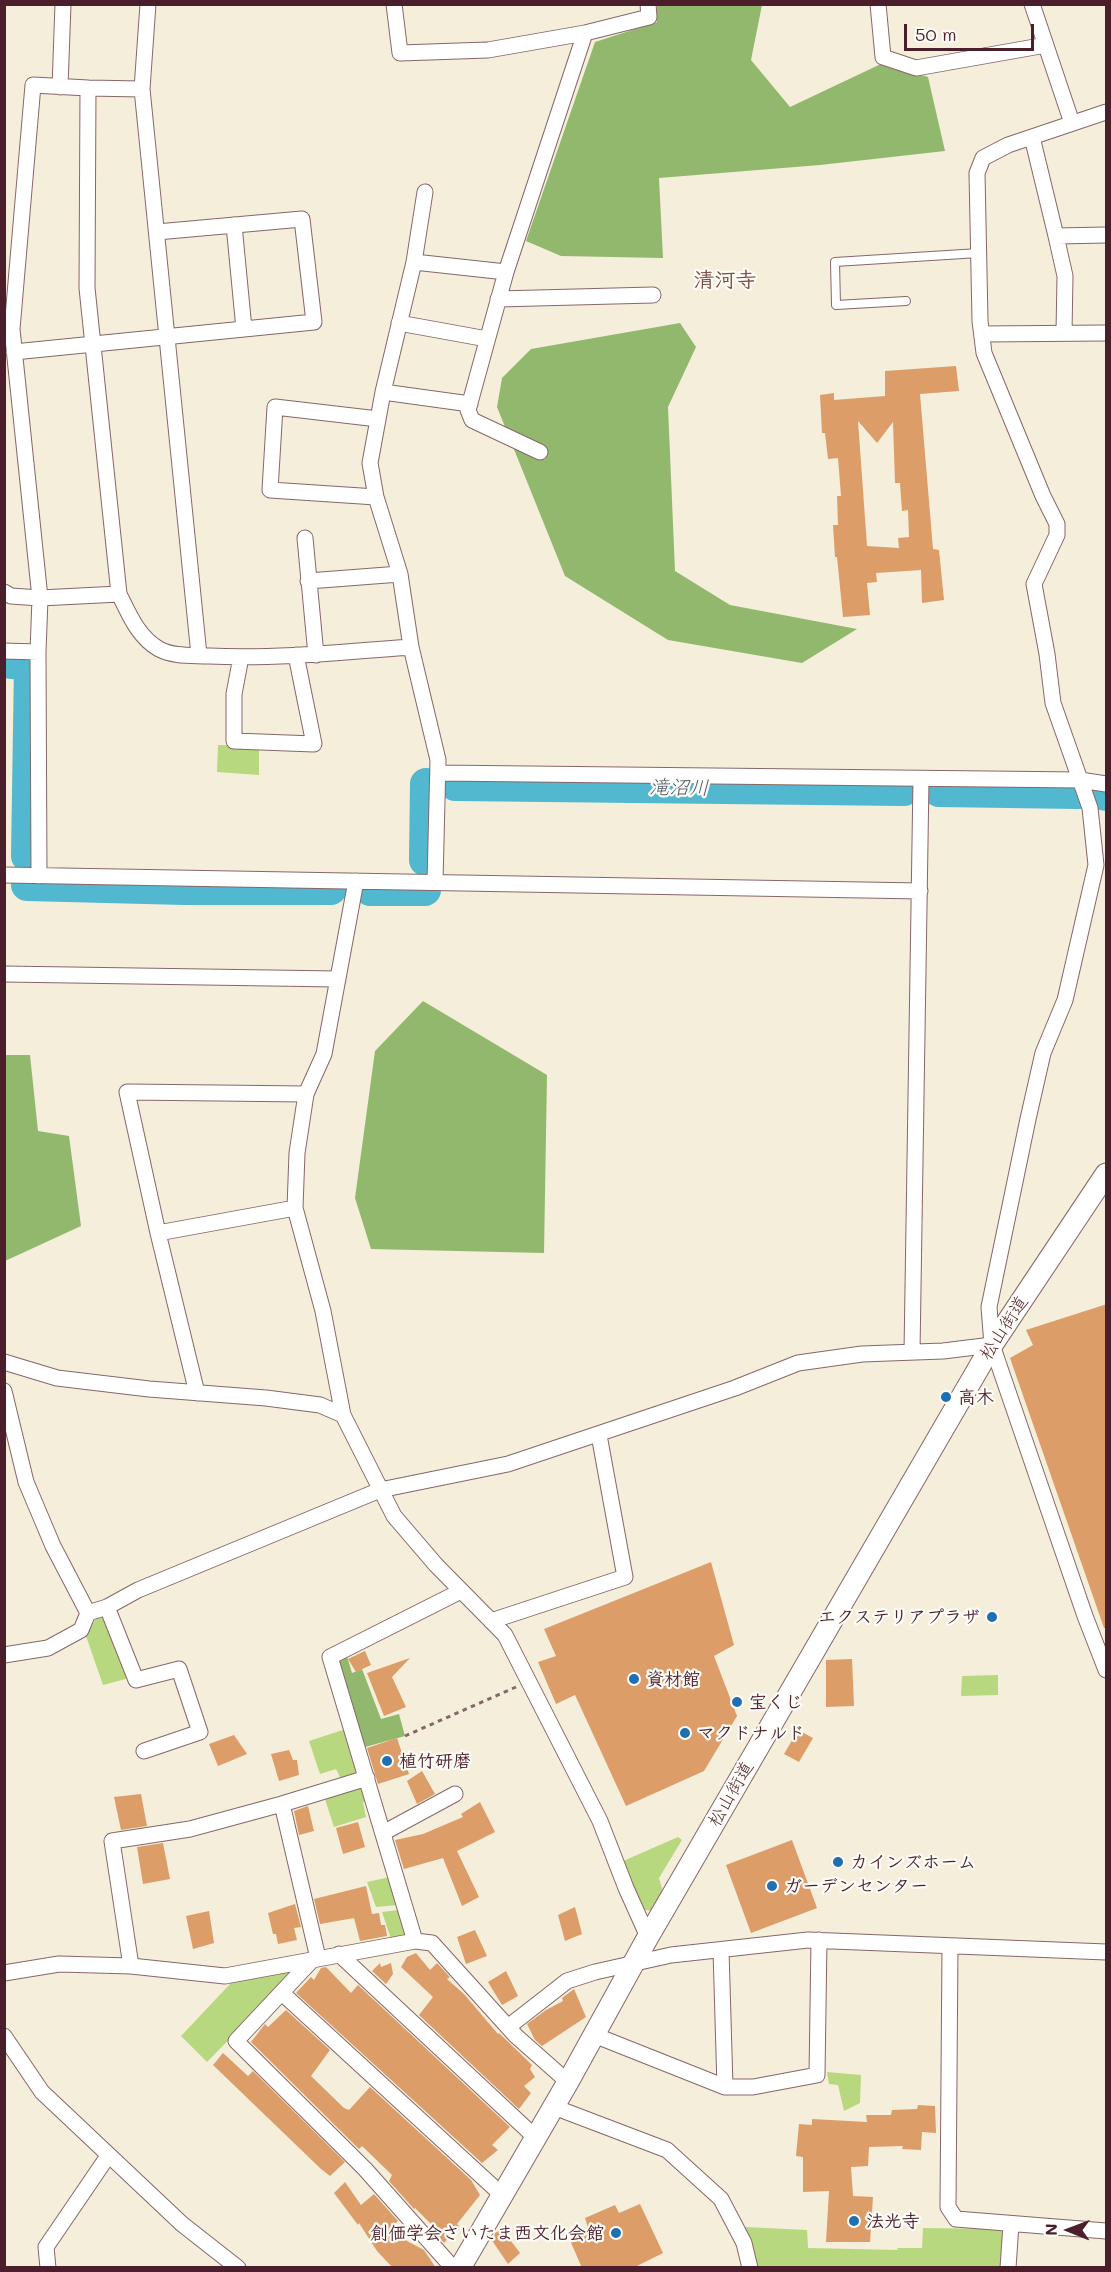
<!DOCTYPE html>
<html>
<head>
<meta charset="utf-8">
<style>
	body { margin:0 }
	#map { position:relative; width:1111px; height:2272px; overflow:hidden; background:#f4eedb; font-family:Mali,sans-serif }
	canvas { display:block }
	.frame { position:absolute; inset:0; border:6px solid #4a1f2b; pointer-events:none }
	.north { position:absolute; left:1039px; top:2200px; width:60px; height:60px; -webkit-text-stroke:4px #fdfcf7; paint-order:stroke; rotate:271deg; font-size:16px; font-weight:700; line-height:24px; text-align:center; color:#4a1f2b }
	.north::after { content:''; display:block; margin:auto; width:21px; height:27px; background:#4a1f2b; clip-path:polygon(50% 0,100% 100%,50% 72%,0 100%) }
	.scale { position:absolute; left:904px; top:24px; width:130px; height:27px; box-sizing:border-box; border:3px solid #4a1f2b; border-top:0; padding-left:8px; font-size:18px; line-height:21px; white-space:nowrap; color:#4a1f2b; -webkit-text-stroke:4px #fdfcf7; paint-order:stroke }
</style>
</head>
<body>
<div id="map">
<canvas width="1111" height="2272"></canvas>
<div class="frame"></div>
<div class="north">N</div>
<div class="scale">50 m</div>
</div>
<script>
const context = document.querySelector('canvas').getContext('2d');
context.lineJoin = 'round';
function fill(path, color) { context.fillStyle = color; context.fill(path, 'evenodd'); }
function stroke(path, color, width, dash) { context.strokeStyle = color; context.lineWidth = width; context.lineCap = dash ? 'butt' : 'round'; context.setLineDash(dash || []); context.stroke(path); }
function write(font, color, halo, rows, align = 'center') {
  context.font = font + ' Mali,"Klee One",sans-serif'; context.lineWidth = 4.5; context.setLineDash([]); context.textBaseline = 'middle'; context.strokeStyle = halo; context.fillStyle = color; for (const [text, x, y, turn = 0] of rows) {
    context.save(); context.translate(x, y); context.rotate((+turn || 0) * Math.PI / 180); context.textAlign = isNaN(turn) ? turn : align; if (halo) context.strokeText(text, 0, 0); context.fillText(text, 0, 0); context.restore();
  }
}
fill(new Path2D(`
	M 218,745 L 259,746 L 259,775 L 217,772 Z
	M 103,1606 L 133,1677 L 103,1685 L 86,1636 Z
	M 998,1675 L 998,1695 L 961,1696 L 962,1676 Z
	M 346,1729 L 357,1764 L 355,1773 L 341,1779 L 336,1769 L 320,1774 L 309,1741 Z
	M 362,1784 L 366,1802 L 363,1802 L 366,1817 L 334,1827 L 323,1793 Z
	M 678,1837 L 682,1840 L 659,1878 L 663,1892 L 652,1911 L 641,1909 L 621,1862 Z
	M 390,1877 L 398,1905 L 376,1907 L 367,1882 Z
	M 399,1910 L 406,1932 L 403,1937 L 391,1939 L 382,1912 Z
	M 300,1967 L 207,2062 L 181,2036 L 231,1983 Z
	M 827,2072 L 861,2075 L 860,2103 L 844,2111 L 838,2085 L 829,2084 Z
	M 745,2227 L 807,2230 L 808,2248 L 898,2250 L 897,2248 L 922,2248 L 923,2228 L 998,2229 L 1004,2233 L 1003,2267 L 756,2267 Z`), '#b8d87f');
fill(new Path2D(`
	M 657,5 L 762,5 L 751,60 L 790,107 L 883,63 L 928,77 L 945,151 L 820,165 L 659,178 L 663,258 L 561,256 L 526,241 L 595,42 L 657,22 Z
	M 680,323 L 696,347 L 668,407 L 675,571 L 730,605 L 857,629 L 802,663 L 668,640 L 565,576 L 497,407 L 502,378 L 531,349 Z
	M 423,1001 L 547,1075 L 544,1253 L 371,1249 L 355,1198 L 375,1051 Z
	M 4,1055 L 30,1055 L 38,1131 L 69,1136 L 81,1226 L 5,1261 Z
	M 347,1656 L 352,1673 L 362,1669 L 381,1719 L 399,1714 L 405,1736 L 358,1749 L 332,1661 Z`), '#92b86e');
stroke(new Path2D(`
	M 4,662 L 30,665 L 27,856
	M 455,785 L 904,790
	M 939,791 L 1078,793
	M 1097,793 L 1106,795
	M 425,860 L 426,784
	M 27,885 L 185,889 L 331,889
	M 370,890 L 425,890`), '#51b8cf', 32);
fill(new Path2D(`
	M 956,366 L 959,391 L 920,394 L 933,549 L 939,550 L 944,600 L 922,603 L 921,570 L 876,573 L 877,582 L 867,583 L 870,615 L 843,617 L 837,557 L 835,557 L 833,525 L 838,525 L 837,496 L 841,496 L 838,458 L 828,459 L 825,433 L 822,433 L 820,395 L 834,393 L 834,400 L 885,396 L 885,371 ZM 858,421 L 877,443 L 893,422 L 895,483 L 900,483 L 902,511 L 908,510 L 909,537 L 898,538 L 899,548 L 867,546 Z
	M 1107,1304 L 1107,1628 L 1104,1628 L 1010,1358 L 1033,1345 L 1026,1330 Z
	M 711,1562 L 734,1645 L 714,1656 L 737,1716 L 704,1771 L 626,1806 L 575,1695 L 556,1704 L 538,1662 L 556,1656 L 544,1629 Z
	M 365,1651 L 371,1665 L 356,1672 L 348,1659 Z
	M 410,1658 L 392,1677 L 406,1707 L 384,1716 L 367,1673 Z
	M 852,1659 L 854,1706 L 826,1707 L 826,1660 Z
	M 798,1730 L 813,1738 L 799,1762 L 784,1754 Z
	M 234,1735 L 247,1754 L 218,1766 L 209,1744 Z
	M 397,1738 L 409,1774 L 378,1784 L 367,1748 Z
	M 289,1750 L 293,1760 L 297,1760 L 299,1775 L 279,1781 L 271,1754 Z
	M 422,1771 L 435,1794 L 417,1804 L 407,1781 Z
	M 141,1794 L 147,1826 L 121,1830 L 114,1797 Z
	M 480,1802 L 495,1832 L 457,1851 L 479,1897 L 462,1906 L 443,1858 L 404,1869 L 395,1840 L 423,1834 L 463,1817 L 461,1814 Z
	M 308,1806 L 314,1831 L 299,1835 L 294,1811 Z
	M 358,1822 L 365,1847 L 343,1854 L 336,1828 Z
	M 792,1840 L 817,1908 L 751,1933 L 726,1865 Z
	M 163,1843 L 170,1879 L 143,1884 L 137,1847 Z
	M 366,1886 L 372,1914 L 379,1913 L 381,1925 L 385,1925 L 387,1936 L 360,1941 L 354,1918 L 320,1924 L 314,1899 Z
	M 295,1904 L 301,1927 L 294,1928 L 297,1940 L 278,1944 L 276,1934 L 273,1934 L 268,1913 Z
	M 575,1907 L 582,1934 L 565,1941 L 558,1915 Z
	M 209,1911 L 214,1943 L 193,1949 L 186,1916 Z
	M 475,1930 L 487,1956 L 466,1964 L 457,1937 Z
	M 416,1953 L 430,1970 L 437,1963 L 450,1977 L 447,1979 L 464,1994 L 498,2034 L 499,2033 L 532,2065 L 530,2069 L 535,2077 L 524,2086 L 531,2093 L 519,2109 L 419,2015 L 433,1997 L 401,1967 L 407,1957 Z
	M 380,1963 L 381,1967 L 391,1963 L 393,1974 L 386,1984 L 372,1971 Z
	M 326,1967 L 351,1993 L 358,1985 L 510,2127 L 492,2145 L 498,2150 L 482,2163 L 296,1993 L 311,1977 L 314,1980 L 321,1968 Z
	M 506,1971 L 518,1996 L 502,2005 L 488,1982 Z
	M 574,1989 L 586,2017 L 542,2046 L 535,2040 L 527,2024 L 546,2010 L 563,2001 L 562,1998 Z
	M 286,2010 L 330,2050 L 311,2076 L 344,2108 L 349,2110 L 370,2087 L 471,2180 L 480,2195 L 457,2224 L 459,2226 L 444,2243 L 432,2230 L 433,2226 L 415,2208 L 414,2209 L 389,2181 L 392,2175 L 362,2146 L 359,2149 L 251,2042 L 265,2024 L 268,2027 Z
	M 223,2053 L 248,2076 L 253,2071 L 345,2162 L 330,2176 L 321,2169 L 213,2065 Z
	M 918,2105 L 935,2106 L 936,2133 L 922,2132 L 921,2150 L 902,2149 L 903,2146 L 869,2147 L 868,2166 L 851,2167 L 853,2196 L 873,2197 L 870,2242 L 826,2242 L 829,2191 L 803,2192 L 803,2157 L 796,2156 L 799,2124 L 812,2125 L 812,2119 L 867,2122 L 866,2115 L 891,2115 L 892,2110 L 917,2109 Z
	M 345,2182 L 361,2205 L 374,2194 L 398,2221 L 394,2225 L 407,2241 L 424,2250 L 436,2268 L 393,2268 L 377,2251 L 359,2223 L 358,2225 L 334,2193 Z
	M 640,2204 L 663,2253 L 633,2268 L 582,2268 L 569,2238 L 588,2228 L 585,2218 L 615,2205 L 619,2213 Z
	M 502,2229 L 520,2253 L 508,2264 L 493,2242 L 495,2233 Z`), '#dd9d69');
const service = new Path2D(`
	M 906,301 L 836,305 L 835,262 L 979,253`);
const minor = new Path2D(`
	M 148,4 L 142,89 L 199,655
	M 394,4 L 400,53 L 488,50 L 585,33 L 649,17 L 648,4
	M 878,4 L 883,57 L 916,68 L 1046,45
	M 1032,4 L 1072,123
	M 33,85 L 88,88 L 87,288 L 119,594 L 40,598 L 12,329 Z
	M 60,87 L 63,4
	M 88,88 L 142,89
	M 1106,112 L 1008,145 L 983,158 L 977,173 L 980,321 L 984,353 L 1043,496 L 1057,524 L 1057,535 L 1034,584 L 1047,654 L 1053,703 L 1090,808 L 1096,865 L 1065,1000 L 1043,1053 L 1028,1119 L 989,1307 L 992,1345 L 1085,1616 L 1106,1670
	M 1032,137 L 1056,236 L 1106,235
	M 425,192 L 414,262 L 383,392 L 370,463 L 376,497 L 400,574 L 411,647 L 438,760 L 435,882
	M 234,225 L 244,329
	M 1056,236 L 1065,276 L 1064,333
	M 414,262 L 506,272
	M 498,299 L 653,295
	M 399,323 L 487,339
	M 982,334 L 1106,333
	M 14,352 L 314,322 L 302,219 L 157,232
	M 383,392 L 470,404
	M 540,452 L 472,420 L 468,410 L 506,272 L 585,33
	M 376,497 L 270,490 L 275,407 L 378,419
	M 305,538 L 316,655
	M 308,581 L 400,574
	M 4,592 L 11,596 L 40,598 L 38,652 L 39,876
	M 119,594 C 129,614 138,637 159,649 C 174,657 192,655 209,656 C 276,659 344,652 411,647
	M 4,651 L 38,652
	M 241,657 L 234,694 L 234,741 L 314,744 L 296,655
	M 438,773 L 1080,780 L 1106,784
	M 4,875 L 920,891
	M 356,881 L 324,1054 L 306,1094 L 297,1153 L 295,1208 L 323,1311 L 343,1415 L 394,1516 L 436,1565 L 505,1635 L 600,1821 L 626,1888 L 648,1937
	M 4,974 L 337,979
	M 158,1233 L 295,1208
	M 912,1352 L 921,779
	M 4,1362 L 57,1378 L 149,1389 L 266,1398 L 320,1405 L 343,1415
	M 4,1391 L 26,1482 L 53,1546 L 88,1613
	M 197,1393 L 158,1233 L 127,1092 L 306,1094
	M 107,1607 L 136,1680 L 179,1669 L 200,1732 L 144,1751
	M 491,1621 L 625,1577 L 599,1435
	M 4,1655 L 48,1648 L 81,1630 L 88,1613 L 107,1607 L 138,1590 L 380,1490 L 508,1464 L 735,1388 L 798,1363 L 862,1354 L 943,1351 L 992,1345
	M 282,1804 L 367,1778
	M 383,1833 L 455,1794
	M 415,1941 L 330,1657 L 461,1591
	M 950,1947 L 948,2207 L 956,2219 L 1106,2231
	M 721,1950 L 725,2087
	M 339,1954 L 536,2138
	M 314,1958 L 236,2041 L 365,2169 L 453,2268
	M 131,1966 L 112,1841 L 190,1829 L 282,1804 L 318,1958
	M 4,1973 L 59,1964 L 131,1966 L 225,1976 L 415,1941 L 432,1943 L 516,2036 L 568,2082
	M 282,1993 L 502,2195
	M 508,2027 L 567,1981 L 595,1972 L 671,1955 L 808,1940 L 1106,1952
	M 594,2035 L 725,2087 L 753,2087 L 817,2075 L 819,1940
	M 4,2036 L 42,2092 L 182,2224 L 238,2268
	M 554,2107 L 667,2150 L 721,2199 L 744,2243 L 750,2268
	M 48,2268 L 46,2247 L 108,2156
	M 1008,2268 L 1011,2224`);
const secondary = new Path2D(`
	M 460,2268 L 568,2082 L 648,1937 L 992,1345 L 1106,1174`);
stroke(service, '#866769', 10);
stroke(minor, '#866769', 17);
stroke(secondary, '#866769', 23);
stroke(new Path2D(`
	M 405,1736 L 516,1687`), '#866769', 3, [4.5, 4.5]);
stroke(service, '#fff', 8);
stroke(minor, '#fff', 15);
stroke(secondary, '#fff', 21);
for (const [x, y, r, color] of [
	[946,1397,6,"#1f6fb2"],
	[992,1617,6,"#1f6fb2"],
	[634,1679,6,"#1f6fb2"],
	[737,1702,6,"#1f6fb2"],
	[685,1733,6,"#1f6fb2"],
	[387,1761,6,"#1f6fb2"],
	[838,1862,6,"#1f6fb2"],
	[772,1886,6,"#1f6fb2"],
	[854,2221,6,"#1f6fb2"],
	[616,2233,6,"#1f6fb2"]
]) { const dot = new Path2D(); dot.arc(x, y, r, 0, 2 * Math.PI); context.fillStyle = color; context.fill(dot); stroke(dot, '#fdfcf7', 2); }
write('18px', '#4a1f2b', '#fdfcf7', [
	["松山街道",1004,1328,-57],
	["松山街道",731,1794,-60]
]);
write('bold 18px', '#4a1f2b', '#fdfcf7', [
	["高木",958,1397],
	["エクステリアプラザ",980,1617,"right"],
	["資材館",646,1679],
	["宝くじ",749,1702],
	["マクドナルド",697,1733],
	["植竹研磨",399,1761],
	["カインズホーム",850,1862],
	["ガーデンセンター",784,1886],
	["法光寺",866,2221],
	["創価学会さいたま西文化会館",604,2233,"right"]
], 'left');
write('italic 20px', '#4d5c6d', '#fdfcf7', [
	["滝沼川",679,788,1]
]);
write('bold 21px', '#7d4b41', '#fdfcf7', [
	["清河寺",725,281]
]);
</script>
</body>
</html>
